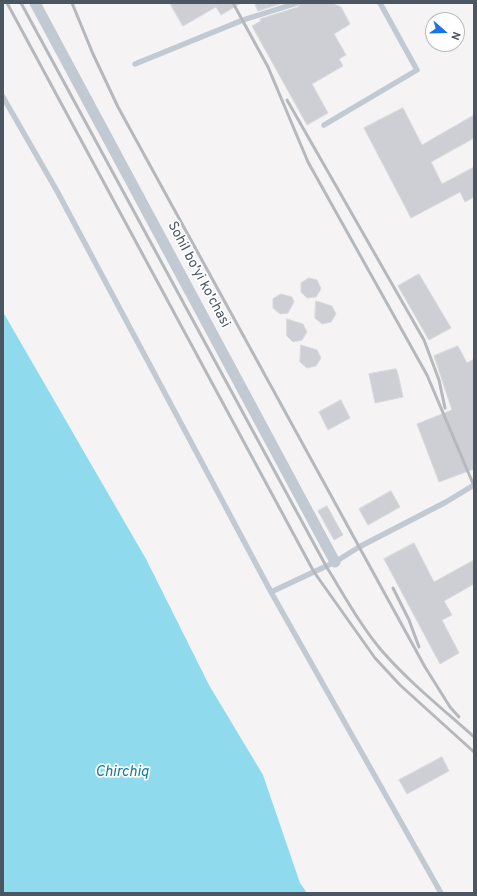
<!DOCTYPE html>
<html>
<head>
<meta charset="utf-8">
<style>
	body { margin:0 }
	#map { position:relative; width:477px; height:896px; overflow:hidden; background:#f5f3f3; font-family:Overpass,sans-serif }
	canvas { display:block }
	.frame { position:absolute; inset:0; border:4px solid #4a5661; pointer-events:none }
	.north { position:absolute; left:425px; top:12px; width:40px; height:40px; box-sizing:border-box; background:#fff; border:1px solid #b7bbc0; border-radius:50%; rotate:110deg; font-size:11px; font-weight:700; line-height:16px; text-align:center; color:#4a5661 }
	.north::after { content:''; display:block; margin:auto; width:14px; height:18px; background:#1a73e8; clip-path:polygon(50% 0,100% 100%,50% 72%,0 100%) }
</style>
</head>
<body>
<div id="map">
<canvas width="477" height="896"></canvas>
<div class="frame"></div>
<div class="north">N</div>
</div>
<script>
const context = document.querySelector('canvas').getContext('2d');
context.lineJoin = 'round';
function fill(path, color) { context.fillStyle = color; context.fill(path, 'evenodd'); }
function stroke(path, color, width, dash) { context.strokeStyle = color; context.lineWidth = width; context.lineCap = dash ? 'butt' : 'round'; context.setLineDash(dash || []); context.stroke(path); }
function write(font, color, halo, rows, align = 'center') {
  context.font = font + ' Overpass,sans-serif'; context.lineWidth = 3.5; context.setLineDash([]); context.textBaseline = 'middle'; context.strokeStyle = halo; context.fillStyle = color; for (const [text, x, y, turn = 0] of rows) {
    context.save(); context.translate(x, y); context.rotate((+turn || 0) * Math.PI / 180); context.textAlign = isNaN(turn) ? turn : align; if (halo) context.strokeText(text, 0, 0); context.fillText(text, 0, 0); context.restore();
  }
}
fill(new Path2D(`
	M 3,312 L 146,559 L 209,685 L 263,775 L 300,883 L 307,893 L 3,893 Z`), '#90daee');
const building = new Path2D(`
	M 170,3 L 241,3 L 221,15 L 216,7 L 183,26 Z
	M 255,3 L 283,3 L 258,11 Z
	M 301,3 L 332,3 L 341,7 L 350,24 L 334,34 L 346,55 L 339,59 L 343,66 L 312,84 L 328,113 L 307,125 L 252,26 L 261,21 L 260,19 L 298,7 Z
	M 403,108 L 422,145 L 474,115 L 474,138 L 431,162 L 442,184 L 474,167 L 474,197 L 465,202 L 460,192 L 411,218 L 364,128 Z
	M 419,274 L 451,328 L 429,340 L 398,286 Z
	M 309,278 L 317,280 L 321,289 L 316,297 L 307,298 L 301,292 L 301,283 Z
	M 281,294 L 292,297 L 294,302 L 288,313 L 280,314 L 273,308 L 273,299 Z
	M 316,301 L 332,306 L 336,314 L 331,322 L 322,324 L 315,318 Z
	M 287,319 L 303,324 L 307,332 L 302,340 L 293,342 L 287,336 Z
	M 301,345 L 317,350 L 321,358 L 316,366 L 307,368 L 300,362 Z
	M 458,346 L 467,363 L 474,359 L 474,469 L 439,482 L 417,424 L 452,410 L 434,356 Z
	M 396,369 L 398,374 L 403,397 L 375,403 L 369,374 Z
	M 341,400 L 350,418 L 328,430 L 319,412 Z
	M 391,491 L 400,507 L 368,525 L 359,509 Z
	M 327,506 L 343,535 L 334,540 L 318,511 Z
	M 414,543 L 434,582 L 474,560 L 474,584 L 444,601 L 452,615 L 442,620 L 459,653 L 440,664 L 384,559 Z
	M 442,757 L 449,771 L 407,794 L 399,780 Z`);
fill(building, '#cdcfd5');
stroke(building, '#d7d9de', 1);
stroke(new Path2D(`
	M 135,64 L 243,20 L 297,3
	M 3,97 L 57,191 L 271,592 L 441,893
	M 324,125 L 417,70 L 380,3
	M 271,592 L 335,562 L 359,547 L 446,502 L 474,485`), '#c1cad2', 5.5);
stroke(new Path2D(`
	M 35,3 L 335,562`), '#c1cad2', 11);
stroke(new Path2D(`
	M 7,3 L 314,572 L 375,658 L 400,685 L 474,752
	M 21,3 L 326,566 C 344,595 360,625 382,651 C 410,683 443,709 474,737
	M 72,3 L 93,54 L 118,107 L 425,667 L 450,707 L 459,717
	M 233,3 L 268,67 L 308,162 L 427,375 L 474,486
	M 287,100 L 424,340 L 439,380 L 445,408
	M 393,588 L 409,620 L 419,647`), '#b5b8bd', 3);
write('14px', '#4a5661', '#fff', [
	["Sohil bo'yi ko'chasi",198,275,62]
]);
write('italic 15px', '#0c7c9b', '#fff', [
	["Chirchiq",122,773]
]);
</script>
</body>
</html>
